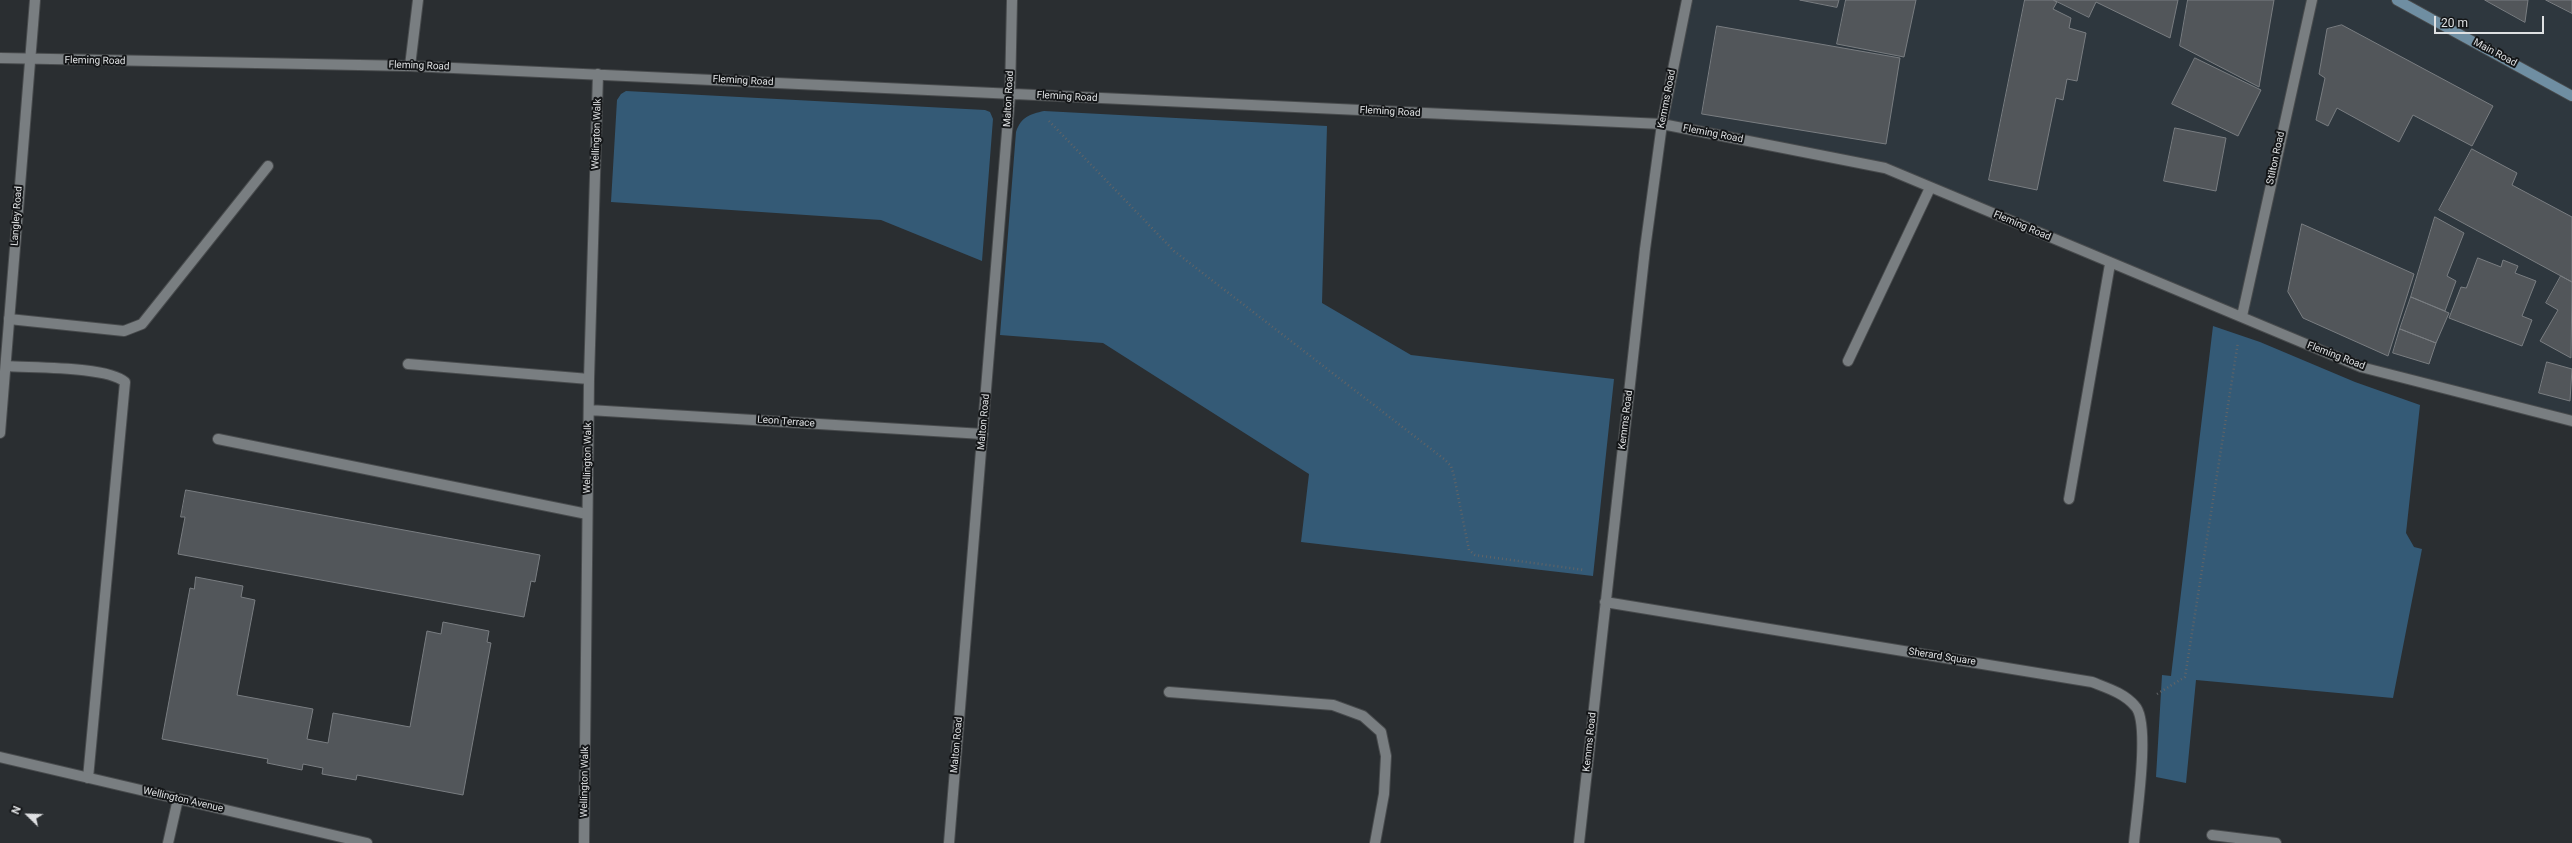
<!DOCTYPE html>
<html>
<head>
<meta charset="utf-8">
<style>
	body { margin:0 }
	#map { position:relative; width:2572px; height:843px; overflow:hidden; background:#2a2e31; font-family:Roboto,sans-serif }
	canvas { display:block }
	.north { position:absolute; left:8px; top:795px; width:40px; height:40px; -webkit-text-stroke:3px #141618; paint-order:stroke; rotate:293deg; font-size:11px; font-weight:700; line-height:16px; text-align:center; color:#dee0e2 }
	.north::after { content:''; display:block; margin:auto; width:14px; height:18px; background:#dee0e2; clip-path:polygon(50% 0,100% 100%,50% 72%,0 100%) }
	.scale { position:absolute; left:2434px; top:16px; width:110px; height:18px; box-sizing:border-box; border:2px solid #dee0e2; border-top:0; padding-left:5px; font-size:12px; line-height:14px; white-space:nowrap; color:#dee0e2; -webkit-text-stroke:3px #141618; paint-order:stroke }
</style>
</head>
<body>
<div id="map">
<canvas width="2572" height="843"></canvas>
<div class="north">N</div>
<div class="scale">20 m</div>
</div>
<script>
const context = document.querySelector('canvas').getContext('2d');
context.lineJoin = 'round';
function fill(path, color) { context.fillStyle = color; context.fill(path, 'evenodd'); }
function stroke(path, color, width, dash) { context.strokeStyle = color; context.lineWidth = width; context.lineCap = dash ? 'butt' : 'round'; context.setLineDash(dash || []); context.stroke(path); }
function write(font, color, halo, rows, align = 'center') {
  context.font = font + ' Roboto,sans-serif'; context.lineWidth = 4; context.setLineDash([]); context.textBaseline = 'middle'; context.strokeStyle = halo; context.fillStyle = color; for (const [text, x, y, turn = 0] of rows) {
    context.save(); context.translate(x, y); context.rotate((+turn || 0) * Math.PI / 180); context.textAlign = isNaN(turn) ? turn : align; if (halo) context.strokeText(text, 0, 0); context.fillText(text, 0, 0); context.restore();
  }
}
fill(new Path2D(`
	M 1687,0 L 2572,0 L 2572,421 L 2361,367 L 1885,168 L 1662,124 Z`), '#2e373e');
fill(new Path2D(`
	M 626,91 L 985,110 L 990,112 L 993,119 L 982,261 L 881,220 L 611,202 L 617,100 L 621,94 Z
	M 1044,111 L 1327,126 L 1322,303 L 1411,355 L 1614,379 L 1593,576 L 1301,542 L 1309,474 L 1103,343 L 1000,335 L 1016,132 C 1021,117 1030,114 1044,111 Z
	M 2213,326 L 2260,342 L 2355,382 L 2420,405 L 2406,533 L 2414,547 L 2422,549 L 2393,698 L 2196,680 L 2186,783 L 2156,777 L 2162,675 L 2171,676 Z`), '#345a76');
const building = new Path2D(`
	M 1800,0 L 1839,0 L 1837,7 Z
	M 1846,0 L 1916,0 L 1904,57 L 1837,44 Z
	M 2025,0 L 2053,0 L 2057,2 L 2053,9 L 2071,18 L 2069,28 L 2086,33 L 2077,81 L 2067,79 L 2063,100 L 2056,98 L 2037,190 L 1989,180 Z
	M 2054,0 L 2178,0 L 2170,38 L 2096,2 L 2089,17 Z
	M 2188,0 L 2274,0 L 2259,87 L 2180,46 Z
	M 2485,0 L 2528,0 L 2525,22 Z
	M 2546,0 L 2572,0 L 2572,13 Z
	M 2342,25 L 2493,106 L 2472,146 L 2413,115 L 2399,142 L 2337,108 L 2328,126 L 2316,120 L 2325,78 L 2319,74 L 2327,29 Z
	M 1717,26 L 1900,58 L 1886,144 L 1702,114 Z
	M 2195,58 L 2261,90 L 2238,136 L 2172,104 Z
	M 2175,128 L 2226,138 L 2216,191 L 2164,181 Z
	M 2472,149 L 2517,173 L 2512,185 L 2572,217 L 2572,282 L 2439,210 Z
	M 2435,217 L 2464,233 L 2447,276 L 2456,281 L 2445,311 L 2411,297 Z
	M 2302,224 L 2414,274 L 2388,356 L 2303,318 L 2288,292 Z
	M 2478,258 L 2501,267 L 2503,260 L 2518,266 L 2515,273 L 2536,281 L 2522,316 L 2532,320 L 2522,346 L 2449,318 L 2461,287 L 2466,288 Z
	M 2561,276 L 2572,282 L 2571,358 L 2540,341 L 2558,310 L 2546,303 Z
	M 2411,297 L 2449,313 L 2436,343 L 2400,329 Z
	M 2400,329 L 2436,343 L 2429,364 L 2393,353 Z
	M 2547,362 L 2572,369 L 2570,401 L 2539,393 Z
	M 186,490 L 540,555 L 535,582 L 531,581 L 524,617 L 178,554 L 185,517 L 181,517 Z
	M 196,577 L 243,586 L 241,597 L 255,600 L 237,695 L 313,709 L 307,739 L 328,743 L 333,713 L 410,727 L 427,631 L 441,634 L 443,622 L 489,631 L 487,642 L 491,643 L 463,795 L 357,775 L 356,780 L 322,774 L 323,768 L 303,764 L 302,770 L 267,763 L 268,759 L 162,739 L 190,588 L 194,589 Z`);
fill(building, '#52565a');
stroke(building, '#797d81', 1);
const service = new Path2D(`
	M 9,319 L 124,331 L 142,324 L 268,166
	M 1848,361 L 1930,188
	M 408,364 L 589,379
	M 6,366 C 32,368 107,366 125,382 L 88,778
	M 218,439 L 587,514
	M 1169,692 L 1333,705 L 1363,716 L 1381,732 L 1386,756 L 1384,794 L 1375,843
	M 2212,835 L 2276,843`);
const minor = new Path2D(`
	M 0,58 L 410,66 L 1662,124 L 1885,168 L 2361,367 L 2572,421
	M 410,66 L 418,0
	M 2242,316 L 2312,0
	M 589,410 L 983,434
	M 0,433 L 35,0
	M 2069,499 L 2110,264
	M 1605,602 L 2092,682 C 2107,688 2124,693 2135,706 C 2151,722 2136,818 2134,843
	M 0,757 L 367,843
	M 168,843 L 178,799
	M 584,843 L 589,379 L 598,74
	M 949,843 L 1010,95 L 1012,0
	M 1579,843 L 1645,249 L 1662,124 L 1687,0`);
const secondary = new Path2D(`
	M 2397,0 L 2572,96`);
stroke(service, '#484b4d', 12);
stroke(minor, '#484b4d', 12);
stroke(secondary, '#484b4d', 12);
stroke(new Path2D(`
	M 1049,121 L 1174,251 L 1444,459 L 1451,466 L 1454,476 L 1469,550 L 1475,555 L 1584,570
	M 2157,694 L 2185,677 L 2238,342`), '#616467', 2.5, [1, 3]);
stroke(service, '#797e81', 10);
stroke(minor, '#797e81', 10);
stroke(secondary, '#6f8ea2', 10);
write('10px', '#dee0e2', '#141618', [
	["Main Road",2495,53,28],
	["Fleming Road",95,61,1],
	["Fleming Road",419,66,2],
	["Fleming Road",743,81,3],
	["Fleming Road",1067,97,3],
	["Malton Road",1009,99,-87],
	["Kemms Road",1667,99,-79],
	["Fleming Road",1390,112,3],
	["Wellington Walk",597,134,-88],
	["Fleming Road",1713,134,11],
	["Stilton Road",2276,158,-78],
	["Langley Road",17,216,-86],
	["Fleming Road",2022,226,23],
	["Fleming Road",2336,356,21],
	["Kemms Road",1626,420,-83],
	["Leon Terrace",786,422,4],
	["Malton Road",984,422,-85],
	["Wellington Walk",588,458,-89],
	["Sherard Square",1942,657,9],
	["Kemms Road",1590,742,-84],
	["Malton Road",957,745,-85],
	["Wellington Walk",585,782,-89],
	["Wellington Avenue",183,800,13]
]);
</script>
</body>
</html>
